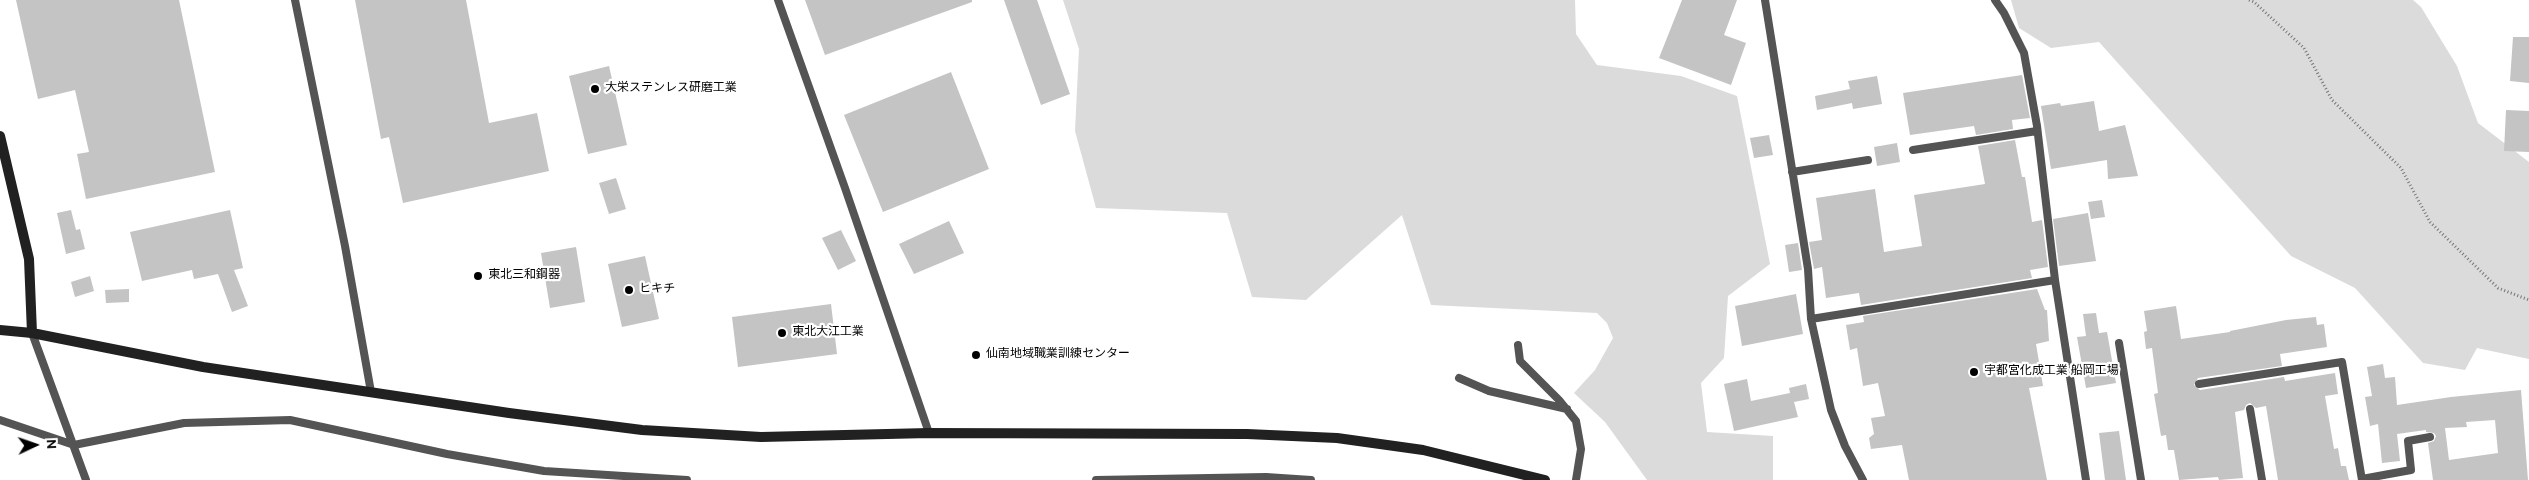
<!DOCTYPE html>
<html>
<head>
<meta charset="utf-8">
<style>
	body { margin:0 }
	#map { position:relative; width:2529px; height:480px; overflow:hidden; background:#fff; font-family:Overpass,sans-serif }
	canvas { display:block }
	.north { position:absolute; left:10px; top:420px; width:50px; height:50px; -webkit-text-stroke:4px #fff; paint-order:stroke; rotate:87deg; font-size:14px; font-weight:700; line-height:20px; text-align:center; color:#000 }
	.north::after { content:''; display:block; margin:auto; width:18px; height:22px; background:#000; clip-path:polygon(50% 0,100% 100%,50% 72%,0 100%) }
</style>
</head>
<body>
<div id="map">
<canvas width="2529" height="480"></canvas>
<div class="north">N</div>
</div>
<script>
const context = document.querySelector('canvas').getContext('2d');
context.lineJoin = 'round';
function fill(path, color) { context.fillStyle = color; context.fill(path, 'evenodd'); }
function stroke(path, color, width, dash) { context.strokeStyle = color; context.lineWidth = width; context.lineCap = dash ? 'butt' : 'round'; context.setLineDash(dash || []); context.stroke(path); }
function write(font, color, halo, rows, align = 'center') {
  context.font = font + ' Overpass,"Noto Sans JP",sans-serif'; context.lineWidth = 4.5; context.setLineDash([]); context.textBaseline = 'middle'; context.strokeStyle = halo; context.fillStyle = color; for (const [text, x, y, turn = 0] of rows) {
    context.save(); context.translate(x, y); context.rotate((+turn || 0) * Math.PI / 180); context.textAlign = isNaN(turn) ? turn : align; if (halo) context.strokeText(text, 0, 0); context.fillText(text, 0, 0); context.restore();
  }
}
fill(new Path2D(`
	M 1063,0 L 1575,0 L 1576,34 L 1597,65 L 1681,76 L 1737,96 L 1770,264 L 1728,296 L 1724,358 L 1701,383 L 1707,432 L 1773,436 L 1773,480 L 1647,480 L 1605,422 L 1574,393 L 1595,370 L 1613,338 L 1607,323 L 1597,313 L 1431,305 L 1402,215 L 1306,300 L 1252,297 L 1227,213 L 1096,208 L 1075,131 L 1079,49 Z
	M 2011,0 L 2413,0 L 2421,7 L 2457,66 L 2478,123 L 2529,162 L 2529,359 L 2477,348 L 2465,370 L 2423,363 L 2355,288 L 2291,256 L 2099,42 L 2051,48 L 2019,28 Z`), '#dbdbdb');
fill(new Path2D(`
	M 16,0 L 179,0 L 215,172 L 86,199 L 77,154 L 89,152 L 75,90 L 38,99 Z
	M 355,0 L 466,0 L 489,123 L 537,113 L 549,171 L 403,203 L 389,137 L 381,139 Z
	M 805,0 L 972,0 L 972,2 L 825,55 Z
	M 1004,0 L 1037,0 L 1070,94 L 1041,105 Z
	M 1682,0 L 1737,0 L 1724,35 L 1746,43 L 1731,85 L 1659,58 Z
	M 2513,37 L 2529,37 L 2529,83 L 2510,81 Z
	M 609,66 L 627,145 L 588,154 L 569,76 Z
	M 951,72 L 989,169 L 883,212 L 844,115 Z
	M 2022,75 L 2030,118 L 2012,120 L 2013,129 L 1976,135 L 1974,126 L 1910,135 L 1903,93 Z
	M 1877,76 L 1882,104 L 1853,109 L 1852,103 L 1817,110 L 1815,96 L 1850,89 L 1848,81 Z
	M 2094,101 L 2099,131 L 2125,125 L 2138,176 L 2108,179 L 2107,160 L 2051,169 L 2041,106 L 2060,103 L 2061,106 Z
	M 2506,110 L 2529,111 L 2529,152 L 2504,151 Z
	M 1769,135 L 1773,155 L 1754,158 L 1750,138 Z
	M 2015,140 L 2022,177 L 2025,177 L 2032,222 L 2042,220 L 2048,267 L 2030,270 L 2032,278 L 1861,305 L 1859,293 L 1826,298 L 1822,267 L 1814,269 L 1809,242 L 1822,240 L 1816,198 L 1875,189 L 1884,252 L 1922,246 L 1914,195 L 1985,184 L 1978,146 Z
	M 1897,143 L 1900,162 L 1877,166 L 1874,147 Z
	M 616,178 L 626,209 L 609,214 L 599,183 Z
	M 2102,200 L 2105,217 L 2091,219 L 2088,202 Z
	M 71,210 L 76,230 L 80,229 L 85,249 L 66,254 L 57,213 Z
	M 230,210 L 243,268 L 234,270 L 248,306 L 232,312 L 218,274 L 194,279 L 192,270 L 142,281 L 130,232 Z
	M 2088,213 L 2096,261 L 2059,266 L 2053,219 Z
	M 949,221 L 964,253 L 914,274 L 899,244 Z
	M 841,230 L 856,261 L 838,270 L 822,238 Z
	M 1798,243 L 1802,270 L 1789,272 L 1785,245 Z
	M 576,247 L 585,302 L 550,308 L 541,253 Z
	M 645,256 L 659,319 L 622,327 L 608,264 Z
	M 90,276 L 94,291 L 75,297 L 71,282 Z
	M 129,289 L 129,302 L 106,303 L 105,290 Z
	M 2037,289 L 2045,310 L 2047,310 L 2049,341 L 2036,344 L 2043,386 L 2029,388 L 2047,480 L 1909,480 L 1902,445 L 1871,449 L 1869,438 L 1874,434 L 1871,418 L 1885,416 L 1878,383 L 1863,386 L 1857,348 L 1850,350 L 1846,325 L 1864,322 L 1863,316 Z
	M 1796,294 L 1803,334 L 1742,346 L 1735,306 Z
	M 831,304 L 837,354 L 738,367 L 732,317 Z
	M 2176,306 L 2181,339 L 2230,332 L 2230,331 L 2286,320 L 2316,317 L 2317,325 L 2324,324 L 2327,347 L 2280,354 L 2282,366 L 2198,378 L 2194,385 L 2200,390 L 2284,377 L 2285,381 L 2335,373 L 2338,394 L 2325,396 L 2334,449 L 2338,448 L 2341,466 L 2346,466 L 2349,480 L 2278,480 L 2266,406 L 2256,408 L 2250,403 L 2246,405 L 2244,410 L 2235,412 L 2243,478 L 2219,480 L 2218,477 L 2179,480 L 2174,450 L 2168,450 L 2166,435 L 2161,436 L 2154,394 L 2158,393 L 2152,348 L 2146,349 L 2144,332 L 2147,331 L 2144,311 Z
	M 2096,313 L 2099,333 L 2107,332 L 2116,383 L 2086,388 L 2077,337 L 2086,336 L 2083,314 Z
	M 2383,364 L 2385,378 L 2395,377 L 2397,405 L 2451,397 L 2521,390 L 2528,480 L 2433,480 L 2428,443 L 2434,441 L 2436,436 L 2434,433 L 2426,432 L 2426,430 L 2397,434 L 2400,461 L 2382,463 L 2378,424 L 2370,426 L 2365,397 L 2372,396 L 2367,367 ZM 2495,420 L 2498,453 L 2449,460 L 2445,428 L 2467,427 L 2466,422 Z
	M 1747,379 L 1751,401 L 1790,393 L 1789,388 L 1806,384 L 1809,399 L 1794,402 L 1798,417 L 1734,431 L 1724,384 Z
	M 2119,431 L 2126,480 L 2105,480 L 2099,433 Z`), '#c4c4c4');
stroke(new Path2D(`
	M 2249,0 L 2254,2 L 2304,48 L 2332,100 L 2401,168 L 2430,222 L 2498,288 L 2529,300`), '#767676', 3, [1, 2.5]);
stroke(new Path2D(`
	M 295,0 L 345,246 L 371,392
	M 778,0 L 845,188 L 929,433
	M 1765,0 L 1808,269 L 1811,319 L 1831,410 L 1845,446 L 1863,480
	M 1995,0 L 2004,13 L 2024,53 L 2037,126 L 2055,280 L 2086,480
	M 1913,150 L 2037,131
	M 1792,172 L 1868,160
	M 1811,319 L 2055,280
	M 32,333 L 86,480
	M 2119,343 L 2141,480
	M 1518,345 L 1520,361 L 1559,400 L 1576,421 L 1581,449 L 1576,480
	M 1459,378 L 1489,391 L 1567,409
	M 2199,384 L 2342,362 L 2362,480
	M 2250,409 L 2262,480
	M 0,420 L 74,445 L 184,423 L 290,420 L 447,454 L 544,471 L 687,480
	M 2362,479 L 2411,470 L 2408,441 L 2430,437
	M 1096,480 L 1266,477 L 1311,480`), '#545454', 8);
stroke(new Path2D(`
	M 0,136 L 29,259 L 32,333
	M 0,330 L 32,333 L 203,367 L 509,413 L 642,430 L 761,437 L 929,433 L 1247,434 L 1337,438 L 1423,450 L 1545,480`), '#212121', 10);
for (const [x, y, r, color] of [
	[595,89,5,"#000"],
	[478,276,5,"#000"],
	[629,290,5,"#000"],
	[782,333,5,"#000"],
	[976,355,5,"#000"],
	[1974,372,5,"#000"]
]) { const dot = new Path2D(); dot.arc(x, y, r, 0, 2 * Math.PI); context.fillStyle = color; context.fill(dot); stroke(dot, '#fff', 2); }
write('12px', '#000', '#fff', [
	["大栄ステンレス研磨工業",605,89],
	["東北三和鋼器",488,276],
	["ヒキチ",639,290],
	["東北大江工業",792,333],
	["仙南地域職業訓練センター",986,355],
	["宇都宮化成工業 船岡工場",1984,372]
], 'left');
</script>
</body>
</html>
